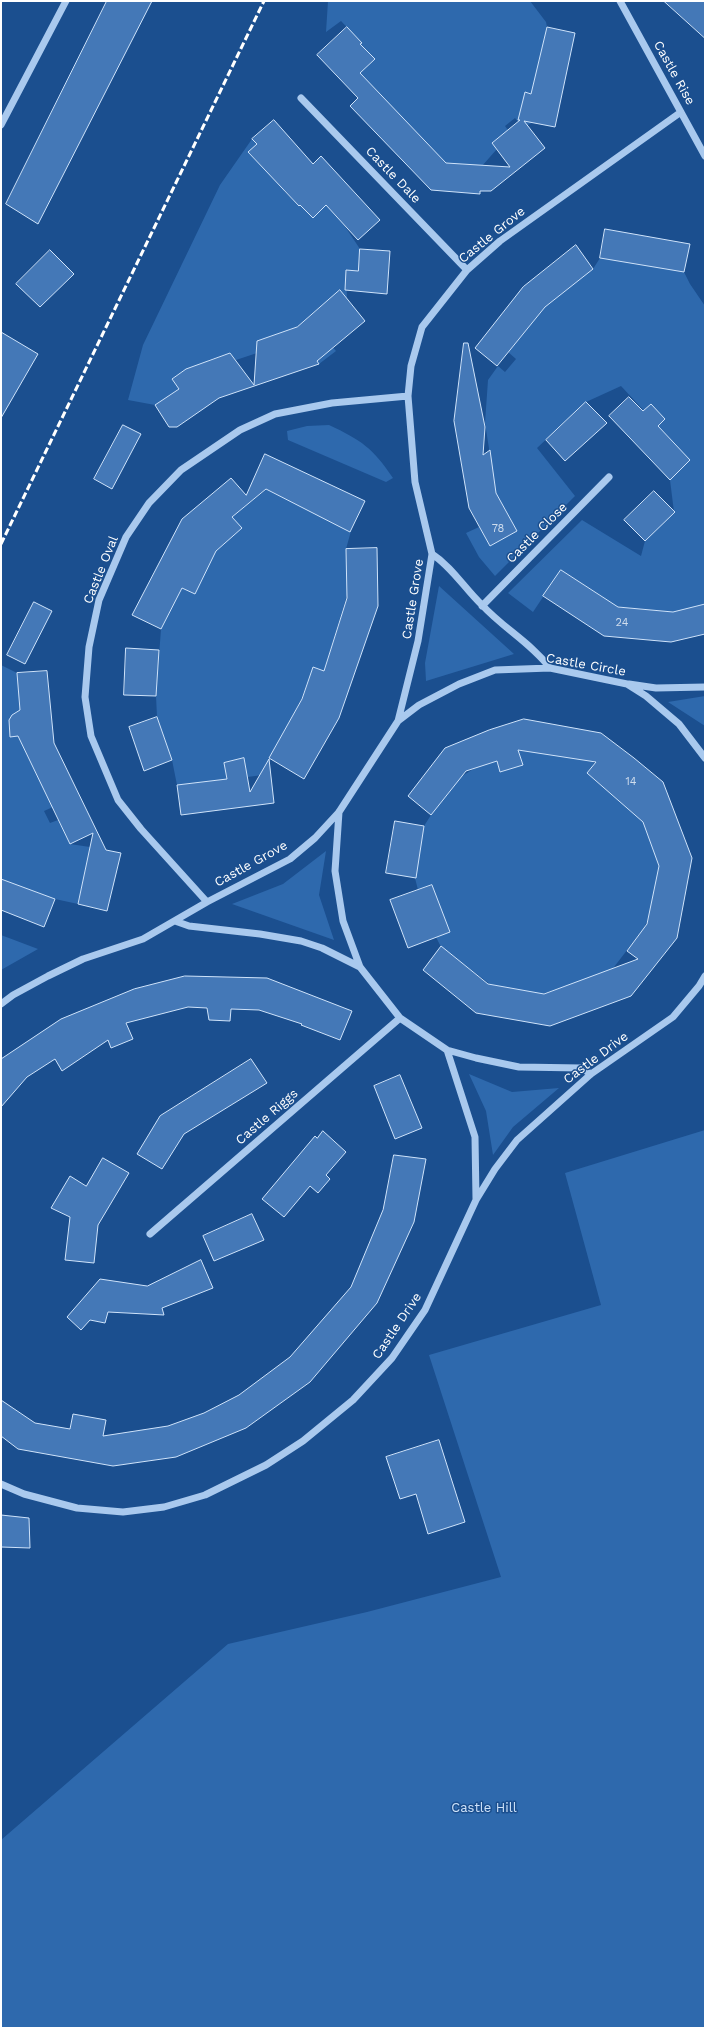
<!DOCTYPE html>
<html>
<head>
<meta charset="utf-8">
<style>
	body { margin:0 }
	#map { position:relative; width:706px; height:2029px; overflow:hidden; background:#1b4f8f; font-family:"Work Sans",sans-serif }
	canvas { display:block }
	.frame { position:absolute; inset:0; border:2px solid #fff; pointer-events:none }
</style>
</head>
<body>
<div id="map">
<canvas width="706" height="2029"></canvas>
<div class="frame"></div>
</div>
<script>
const context = document.querySelector('canvas').getContext('2d');
context.lineJoin = 'round';
function fill(path, color) { context.fillStyle = color; context.fill(path, 'evenodd'); }
function stroke(path, color, width, dash) { context.strokeStyle = color; context.lineWidth = width; context.lineCap = dash ? 'butt' : 'round'; context.setLineDash(dash || []); context.stroke(path); }
function write(font, color, halo, rows, align = 'center') {
  context.font = font + ' "Work Sans",sans-serif'; context.lineWidth = 3; context.setLineDash([]); context.textBaseline = 'middle'; context.strokeStyle = halo; context.fillStyle = color; for (const [text, x, y, turn = 0] of rows) {
    context.save(); context.translate(x, y); context.rotate((+turn || 0) * Math.PI / 180); context.textAlign = isNaN(turn) ? turn : align; if (halo) context.strokeText(text, 0, 0); context.fillText(text, 0, 0); context.restore();
  }
}
fill(new Path2D(`
	M 328,1 L 530,1 L 546,22 L 547,27 L 532,94 L 525,92 L 521,108 L 533,122 L 523,128 L 515,118 L 505,126 L 513,137 L 504,133 L 492,143 L 497,149 L 482,166 L 442,163 L 360,73 L 375,59 L 360,44 L 362,43 L 341,21 L 326,32 Z
	M 252,139 L 257,144 L 248,152 L 262,167 L 271,160 L 285,176 L 284,191 L 299,206 L 300,205 L 313,217 L 326,205 L 344,225 L 360,249 L 358,271 L 346,270 L 347,299 L 336,294 L 307,318 L 336,351 L 319,364 L 313,347 L 294,328 L 257,341 L 260,352 L 236,360 L 230,353 L 209,360 L 193,377 L 184,370 L 172,379 L 179,389 L 155,405 L 128,400 L 143,345 L 220,185 Z
	M 600,258 L 684,272 L 690,284 L 705,306 L 705,604 L 674,612 L 611,606 L 603,597 L 561,570 L 533,612 L 508,593 L 582,520 L 641,556 L 645,541 L 674,512 L 670,480 L 675,444 L 621,386 L 586,402 L 537,448 L 575,496 L 495,576 L 479,557 L 466,533 L 479,527 L 490,546 L 517,531 L 496,493 L 485,423 L 488,380 L 498,366 L 505,372 L 516,359 L 508,352 L 548,303 L 593,269 Z
	M 329,425 C 361,440 373,448 393,478 L 386,482 L 288,440 L 287,431 L 307,426 Z
	M 267,489 L 351,531 L 346,549 L 347,595 L 324,671 L 313,667 L 301,700 L 269,758 L 271,774 L 247,777 L 244,759 L 224,763 L 227,779 L 177,785 L 172,760 L 157,717 L 156,696 L 161,629 L 182,587 L 195,594 L 210,563 L 198,556 L 226,541 L 242,528 L 232,517 Z
	M 439,586 L 514,654 L 426,681 L 425,663 Z
	M 1,665 L 17,673 L 21,712 L 14,736 L 22,736 L 28,757 L 53,807 L 44,811 L 50,823 L 58,820 L 70,844 L 90,847 L 78,904 L 55,899 L 36,892 L 35,895 L 1,879 Z
	M 705,696 L 705,726 L 668,702 Z
	M 527,749 L 590,759 L 594,763 L 588,773 L 638,809 L 657,859 L 659,869 L 649,917 L 644,928 L 611,971 L 542,994 L 491,985 L 441,947 L 436,937 L 449,932 L 432,885 L 418,890 L 415,878 L 424,826 L 431,815 L 462,776 L 475,768 L 497,760 L 500,772 L 523,765 L 518,751 Z
	M 326,851 L 319,895 L 334,940 L 232,904 L 283,884 Z
	M 1,935 L 38,949 L 1,970 Z
	M 469,1074 L 512,1092 L 559,1088 L 513,1127 L 493,1155 L 486,1111 Z
	M 705,1130 L 705,2028 L 1,2028 L 1,1840 L 228,1644 L 367,1612 L 501,1577 L 429,1355 L 601,1305 L 565,1173 Z`), '#2e69ad');
const building = new Path2D(`
	M 107,1 L 152,1 L 38,224 L 6,204 Z
	M 664,1 L 705,1 L 705,38 Z
	M 347,27 L 362,43 L 360,44 L 375,59 L 360,73 L 446,163 L 510,167 L 492,143 L 520,120 L 518,120 L 525,92 L 531,94 L 547,27 L 575,33 L 555,127 L 524,121 L 545,148 L 491,191 L 480,191 L 480,194 L 431,190 L 350,106 L 358,98 L 317,55 Z
	M 274,120 L 313,164 L 321,156 L 380,220 L 358,240 L 326,205 L 313,218 L 300,205 L 299,206 L 248,152 L 257,144 L 252,139 Z
	M 605,229 L 690,244 L 684,272 L 600,258 Z
	M 576,245 L 593,269 L 545,307 L 497,366 L 475,348 L 523,287 Z
	M 360,249 L 390,251 L 387,294 L 345,290 L 346,270 L 358,271 Z
	M 50,250 L 74,274 L 40,307 L 16,284 Z
	M 340,290 L 365,321 L 317,361 L 319,364 L 219,398 L 177,427 L 169,427 L 155,405 L 179,389 L 172,379 L 186,369 L 230,353 L 254,385 L 257,341 L 297,327 Z
	M 1,332 L 38,354 L 1,418 Z
	M 464,343 L 468,343 L 485,427 L 483,455 L 490,450 L 496,493 L 517,531 L 490,546 L 469,508 L 454,421 Z
	M 629,397 L 643,411 L 651,404 L 665,419 L 658,426 L 690,460 L 670,480 L 609,416 Z
	M 586,402 L 607,423 L 565,461 L 546,440 Z
	M 123,425 L 141,434 L 112,489 L 94,479 Z
	M 265,454 L 365,501 L 350,532 L 266,489 L 232,517 L 242,528 L 216,551 L 195,594 L 182,588 L 161,629 L 132,615 L 182,519 L 231,478 L 246,495 Z
	M 654,491 L 675,512 L 645,541 L 624,520 Z
	M 377,548 L 378,606 L 339,718 L 304,779 L 269,758 L 302,699 L 313,667 L 324,671 L 347,598 L 346,549 Z
	M 561,570 L 618,607 L 673,612 L 705,604 L 705,634 L 671,642 L 604,636 L 543,596 Z
	M 34,602 L 52,611 L 25,664 L 7,655 Z
	M 126,648 L 159,650 L 156,696 L 124,695 Z
	M 47,671 L 54,743 L 106,850 L 121,853 L 107,911 L 78,904 L 93,833 L 70,844 L 18,736 L 10,737 L 9,720 L 12,715 L 20,710 L 17,673 Z
	M 157,717 L 172,760 L 144,771 L 129,727 Z
	M 524,719 L 601,733 L 634,758 L 663,782 L 692,858 L 677,938 L 631,996 L 550,1026 L 476,1013 L 423,970 L 441,946 L 488,984 L 544,994 L 638,959 L 627,951 L 647,924 L 659,866 L 643,822 L 587,773 L 596,762 L 518,750 L 523,765 L 500,772 L 497,761 L 466,771 L 431,815 L 408,796 L 445,748 L 489,730 Z
	M 244,758 L 250,792 L 269,759 L 274,803 L 181,815 L 177,785 L 227,779 L 224,763 Z
	M 395,821 L 424,826 L 416,878 L 386,873 Z
	M 1,879 L 55,899 L 44,927 L 1,910 Z
	M 432,885 L 450,932 L 408,948 L 390,900 Z
	M 185,976 L 267,978 L 352,1011 L 340,1040 L 301,1025 L 302,1024 L 259,1010 L 231,1009 L 230,1021 L 209,1020 L 207,1008 L 188,1007 L 126,1023 L 133,1039 L 111,1048 L 108,1040 L 62,1071 L 55,1059 L 27,1077 L 1,1107 L 1,1059 L 61,1019 L 134,989 Z
	M 251,1059 L 267,1083 L 184,1134 L 162,1169 L 137,1154 L 160,1116 Z
	M 400,1075 L 422,1128 L 395,1139 L 374,1086 Z
	M 323,1131 L 346,1152 L 326,1175 L 330,1179 L 318,1193 L 310,1186 L 284,1217 L 262,1199 L 315,1136 L 317,1138 Z
	M 394,1155 L 426,1159 L 414,1222 L 377,1303 L 310,1382 L 246,1428 L 176,1457 L 113,1466 L 18,1449 L 1,1436 L 1,1400 L 35,1423 L 70,1429 L 73,1414 L 106,1420 L 103,1436 L 168,1426 L 204,1413 L 239,1395 L 290,1357 L 351,1287 L 383,1210 Z
	M 103,1158 L 129,1173 L 98,1225 L 94,1263 L 65,1260 L 70,1217 L 51,1208 L 70,1176 L 86,1186 Z
	M 252,1214 L 264,1240 L 214,1261 L 203,1236 Z
	M 201,1260 L 213,1288 L 162,1308 L 164,1315 L 108,1312 L 105,1323 L 90,1320 L 81,1330 L 67,1317 L 100,1279 L 147,1286 Z
	M 439,1440 L 465,1522 L 428,1534 L 416,1494 L 400,1499 L 386,1457 Z
	M 1,1515 L 29,1518 L 30,1548 L 1,1547 Z`);
fill(building, '#4478b7');
stroke(building, '#cfe3fa', 1);
stroke(new Path2D(`
	M 620,1 L 705,156
	M 301,98 L 467,270
	M 1,125 L 66,1
	M 432,554 C 452,567 465,589 482,605 C 503,628 531,643 550,668
	M 482,606 L 609,477
	M 629,684 L 656,688 L 705,687
	M 398,721 L 419,705 L 459,684 L 495,670 L 550,668 L 627,684 L 646,696 L 679,724 L 705,758
	M 339,812 L 335,871 L 343,921 L 360,967 L 400,1018 L 447,1050 L 476,1058 L 519,1067 L 581,1068 L 591,1074
	M 207,902 L 141,829 L 118,800 L 91,736 L 85,697 L 89,647 L 99,600 L 126,537 L 149,503 L 181,470 L 240,430 L 275,414 L 332,403 L 408,396
	M 175,921 L 189,926 L 260,934 L 301,941 L 322,948 L 360,967
	M 1,1004 L 13,995 L 48,976 L 83,959 L 143,939 L 207,902 L 290,859 L 315,838 L 339,812 L 398,721 L 418,641 L 432,554 L 415,482 L 408,396 L 411,366 L 422,327 L 467,270 L 500,241 L 681,112
	M 447,1050 L 475,1137 L 476,1199
	M 150,1234 L 400,1018
	M 1,1484 L 24,1494 L 77,1508 L 123,1512 L 164,1507 L 205,1495 L 266,1465 L 303,1441 L 353,1400 L 392,1358 L 425,1310 L 476,1200 L 495,1169 L 517,1140 L 591,1074 L 673,1017 L 699,986 L 705,976`), '#a9c9ee', 7);
stroke(new Path2D(`
	M 1,544 L 264,1`), '#fff', 3, [7, 3]);
write('11px', '#d0dded', null, [
	["78",498,529],
	["24",622,623],
	["14",631,782]
]);
write('13px', '#fff', '#1b4f8f', [
	["Castle Rise",674,73,61],
	["Castle Dale",393,175,46],
	["Castle Grove",492,235,-39],
	["Castle Close",537,533,-45],
	["Castle Oval",101,570,-68],
	["Castle Grove",413,599,-81],
	["Castle Circle",586,665,10],
	["Castle Grove",251,864,-29],
	["Castle Drive",596,1058,-37],
	["Castle Riggs",267,1117,-41],
	["Castle Drive",397,1326,-56]
]);
write('13px', '#cfe3fa', '#1b4f8f', [
	["Castle Hill",484,1808]
]);
</script>
</body>
</html>
